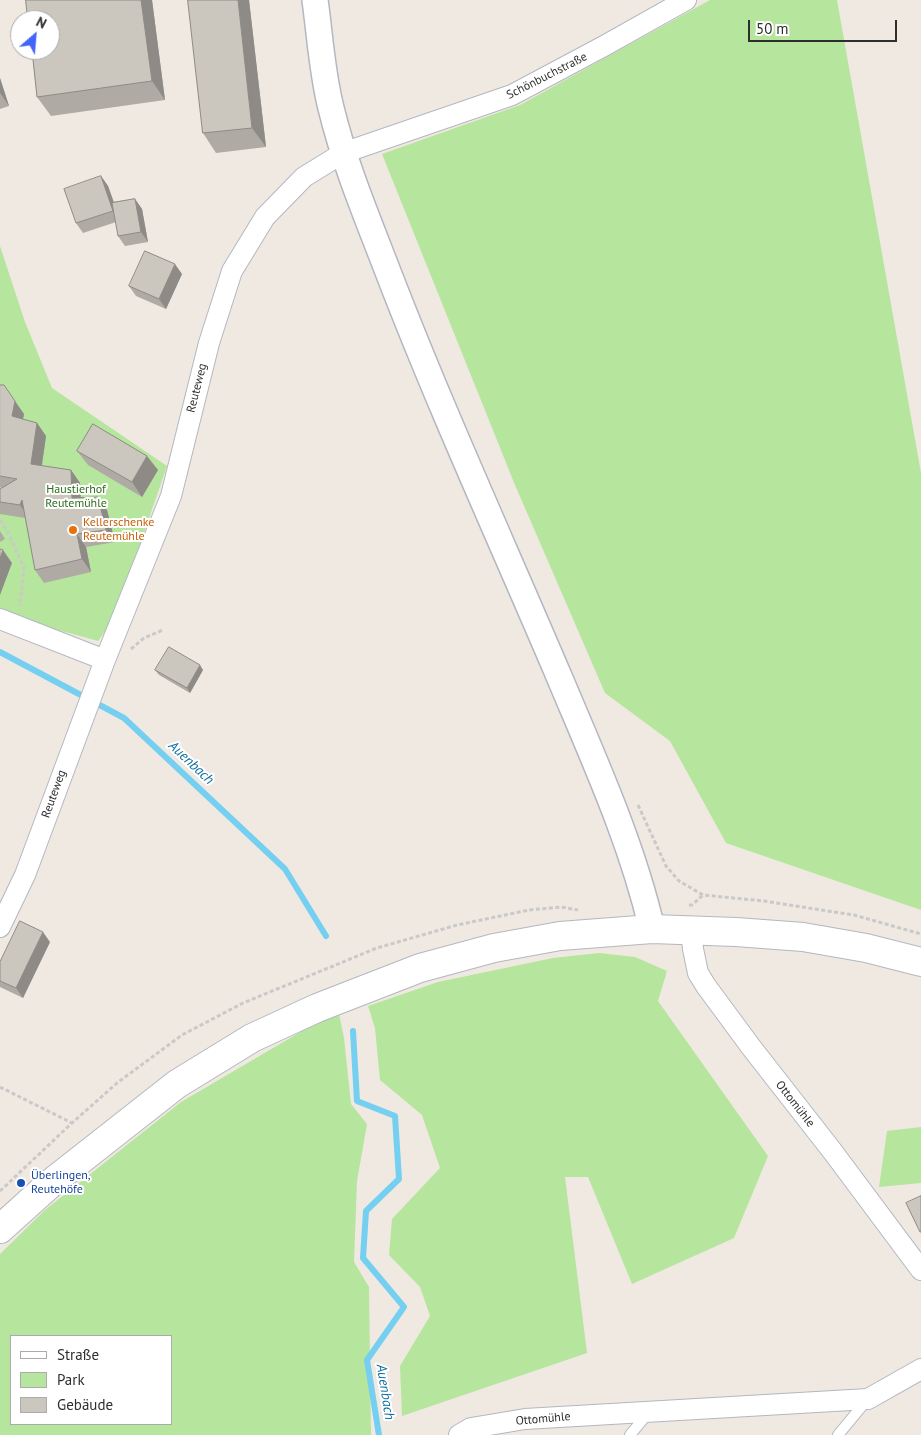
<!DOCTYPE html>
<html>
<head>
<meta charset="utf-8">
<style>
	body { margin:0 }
	#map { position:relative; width:921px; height:1435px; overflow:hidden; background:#efe9e1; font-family:"PT Sans",sans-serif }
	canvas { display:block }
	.legend { position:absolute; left:10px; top:1335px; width:162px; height:90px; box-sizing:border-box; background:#fff; border:1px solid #ababab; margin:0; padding:6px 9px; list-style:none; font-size:15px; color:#2e2e2e }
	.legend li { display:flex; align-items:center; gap:10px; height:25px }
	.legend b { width:25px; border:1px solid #ababab }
	.north { position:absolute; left:10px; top:10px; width:50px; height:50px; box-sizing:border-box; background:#fff; border:1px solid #ababab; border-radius:50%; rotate:27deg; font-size:14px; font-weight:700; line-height:20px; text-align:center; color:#2e2e2e }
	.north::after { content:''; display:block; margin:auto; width:18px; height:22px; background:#4264fb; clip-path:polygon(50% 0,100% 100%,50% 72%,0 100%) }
	.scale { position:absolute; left:748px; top:20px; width:149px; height:22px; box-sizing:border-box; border:2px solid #2e2e2e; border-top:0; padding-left:6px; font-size:15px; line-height:18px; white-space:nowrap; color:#2e2e2e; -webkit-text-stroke:4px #fff; paint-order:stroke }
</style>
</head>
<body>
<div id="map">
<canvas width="921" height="1435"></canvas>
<ul class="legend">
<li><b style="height:6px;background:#fff"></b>Straße</li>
<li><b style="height:14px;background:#b6e59e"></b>Park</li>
<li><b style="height:14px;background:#cbc7bf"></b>Gebäude</li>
</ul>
<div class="north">N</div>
<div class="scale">50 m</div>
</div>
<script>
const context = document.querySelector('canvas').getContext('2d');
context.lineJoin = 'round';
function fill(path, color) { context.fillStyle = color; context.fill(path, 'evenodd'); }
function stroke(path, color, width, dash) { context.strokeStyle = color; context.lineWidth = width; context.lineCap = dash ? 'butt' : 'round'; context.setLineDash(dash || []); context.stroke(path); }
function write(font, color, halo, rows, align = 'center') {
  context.font = font + ' "PT Sans",sans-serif'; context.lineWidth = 4; context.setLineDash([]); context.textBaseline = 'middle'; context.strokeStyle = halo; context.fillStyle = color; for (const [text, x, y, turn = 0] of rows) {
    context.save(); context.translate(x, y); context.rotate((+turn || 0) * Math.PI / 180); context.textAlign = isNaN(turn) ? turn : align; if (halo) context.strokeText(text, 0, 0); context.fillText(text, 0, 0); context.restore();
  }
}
fill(new Path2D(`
	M 710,0 L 837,0 L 921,473 L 921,910 L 726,843 L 670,741 L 605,693 L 515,485 L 382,154 L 520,105 Z
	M 0,246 L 25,322 L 52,388 L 167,466 L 114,620 L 98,641 L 0,614 Z
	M 599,953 L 635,957 L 667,971 L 658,1001 L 768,1156 L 734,1238 L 632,1284 L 588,1177 L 565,1177 L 587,1353 L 402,1416 L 400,1366 L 430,1316 L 420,1287 L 389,1255 L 392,1219 L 440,1168 L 422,1115 L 380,1080 L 375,1028 L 368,1006 L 438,982 L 553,958 Z
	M 339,1014 L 344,1038 L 351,1104 L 367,1124 L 357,1181 L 354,1262 L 369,1287 L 371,1435 L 0,1435 L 0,1254 L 45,1210 L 181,1102 L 309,1027 ZM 11,1336 L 171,1336 L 171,1424 L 11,1424 Z
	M 921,1127 L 921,1183 L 879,1187 L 887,1131 Z`), '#b6e59e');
stroke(new Path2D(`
	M 0,652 L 124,718 L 285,869 L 326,936
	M 353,1031 L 357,1101 L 395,1116 L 399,1179 L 366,1211 L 363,1258 L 404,1307 L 367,1360 L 379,1435`), '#75cff0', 6);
const service = new Path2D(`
	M 630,1435 L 649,1412
	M 838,1435 L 867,1400`);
const minor = new Path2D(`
	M 0,619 L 105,660
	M 0,927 L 25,875 L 105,660 L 171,496 L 209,343 L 232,271 L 265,217 L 304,177 L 343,153 L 512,95 L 604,46 L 686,0
	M 691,930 L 693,949 L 698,973 L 706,986 L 751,1047 L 833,1152 L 921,1270
	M 459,1435 L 471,1428 L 525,1419 L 868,1399 L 921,1369`);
const tertiary = new Path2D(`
	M 315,0 C 320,36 322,73 331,108 C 345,166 369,222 390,277 C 443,414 504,547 561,681 C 595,762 632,843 652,929`);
const secondary = new Path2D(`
	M 0,1229 L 51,1183 L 177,1084 L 252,1038 L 317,1008 L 420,968 L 494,948 L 560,936 L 652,929 L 736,932 L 803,937 L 866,948 L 921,962`);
stroke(service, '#b4b7c1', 12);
stroke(minor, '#b4b7c1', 22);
stroke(tertiary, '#b4b7c1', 28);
stroke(secondary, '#b4b7c1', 30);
stroke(new Path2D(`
	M 0,520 L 8,532 L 24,568 L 20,606
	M 131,649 L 144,638 L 163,630
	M 638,805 L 666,866 L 679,881 L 703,895 L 764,901 L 854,915 L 921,934
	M 689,905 L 692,905 L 703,895
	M 0,1087 L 72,1123
	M 0,1191 L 72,1123 L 117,1083 L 182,1035 L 243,1003 L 377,948 L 457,925 L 529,910 L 561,907 L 578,910`), '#c9c9c9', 3, [4, 2.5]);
stroke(service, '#fff', 10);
stroke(minor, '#fff', 20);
stroke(tertiary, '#fff', 25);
stroke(secondary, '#fff', 28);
fill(new Path2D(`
	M 26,0 L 152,0 L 165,100 L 51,116 L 37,97 Z
	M 188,0 L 249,0 L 266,147 L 216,153 L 203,133 Z
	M 0,78 L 9,106 L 0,109 Z
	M 101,176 L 108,186 L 114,202 L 135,199 L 142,209 L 148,242 L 125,246 L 118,236 L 116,222 L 83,233 L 76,223 Z
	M 182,274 L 166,309 L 136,296 L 129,286 Z
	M 0,385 L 24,414 L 23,419 L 37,423 L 46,436 L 42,466 L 71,470 L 80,483 L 81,498 L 98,497 L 107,510 L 115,542 L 86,547 L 91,572 L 44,583 L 35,570 L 25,518 L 0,514 L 0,489 L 2,488 L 0,487 Z
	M 77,451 L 158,470 L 142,497 L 88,465 Z
	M 0,531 L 5,539 L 0,542 Z
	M 155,670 L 203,670 L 190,693 L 159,675 Z
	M 50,942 L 23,998 L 0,987 L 0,962 Z`), '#afaba4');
fill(new Path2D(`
	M 141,0 L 152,0 L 165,100 L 152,81 Z
	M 238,0 L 249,0 L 266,147 L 252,128 Z
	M 0,78 L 9,106 L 0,93 Z
	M 101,176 L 108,186 L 120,221 L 113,211 Z
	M 135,199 L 142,209 L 148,242 L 141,232 Z
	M 175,264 L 182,274 L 166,309 L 159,299 Z
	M 15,401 L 24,414 L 21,429 L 12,416 Z
	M 37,423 L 46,436 L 40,477 L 31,464 Z
	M 147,456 L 158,470 L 142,497 L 132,482 Z
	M 71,470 L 80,483 L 81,511 L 72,498 Z
	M 98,497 L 107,510 L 115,542 L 106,530 Z
	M 22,500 L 29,518 L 20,505 Z
	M 77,534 L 86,547 L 91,572 L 82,559 Z
	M 3,550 L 12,563 L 0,595 L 0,558 Z
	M 200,665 L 203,670 L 190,693 L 187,688 Z
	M 43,932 L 50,942 L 23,998 L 16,988 Z`), '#8e8b86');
const building = new Path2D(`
	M 26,0 L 141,0 L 152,81 L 37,97 L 32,50 L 50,50 L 50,20 L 28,20 Z
	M 188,0 L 238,0 L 252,128 L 203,133 Z
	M 101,176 L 113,211 L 76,223 L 64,189 Z
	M 135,199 L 141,232 L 118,236 L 112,203 Z
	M 145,251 L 175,264 L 159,299 L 129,286 Z
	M 0,385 L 4,385 L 15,401 L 12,416 L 37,423 L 31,464 L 71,470 L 72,498 L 98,497 L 106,530 L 77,534 L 82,559 L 35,570 L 22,500 L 20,505 L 0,502 L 0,489 L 17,479 L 0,476 Z
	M 93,424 L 147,456 L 132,482 L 77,451 Z
	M 0,549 L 3,550 L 0,558 Z
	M 169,647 L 200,665 L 187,688 L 155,670 Z
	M 20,921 L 43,932 L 16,988 L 0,981 L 0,962 Z
	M 921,1196 L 921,1232 L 920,1232 L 906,1203 Z`);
fill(building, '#cbc7bf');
stroke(building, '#8e8b86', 1);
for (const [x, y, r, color] of [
	[73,530,5,"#e8710a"],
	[21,1183,5,"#1a4fb4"]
]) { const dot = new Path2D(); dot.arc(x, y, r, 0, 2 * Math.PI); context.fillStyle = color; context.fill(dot); stroke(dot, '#fff', 2); }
write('12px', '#2e2e2e', '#fff', [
	["Schönbuchstraße",547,76,-27],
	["Reuteweg",197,388,-76],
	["Reuteweg",54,794,-70],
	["Ottomühle",795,1104,52],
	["Ottomühle",543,1419,-5]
]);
write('12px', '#2c6e1b', '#fff', [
	["Haustierhof",76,490],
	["Reutemühle",76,504]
]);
write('12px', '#c56008', '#fff', [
	["Kellerschenke",83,523],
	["Reutemühle",83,537]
], 'left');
write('12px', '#164399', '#fff', [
	["Überlingen,",31,1176],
	["Reutehöfe",31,1190]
], 'left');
write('italic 14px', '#0d6fa3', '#fff', [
	["Auenbach",191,763,43],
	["Auenbach",385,1392,81]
]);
</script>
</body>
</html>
